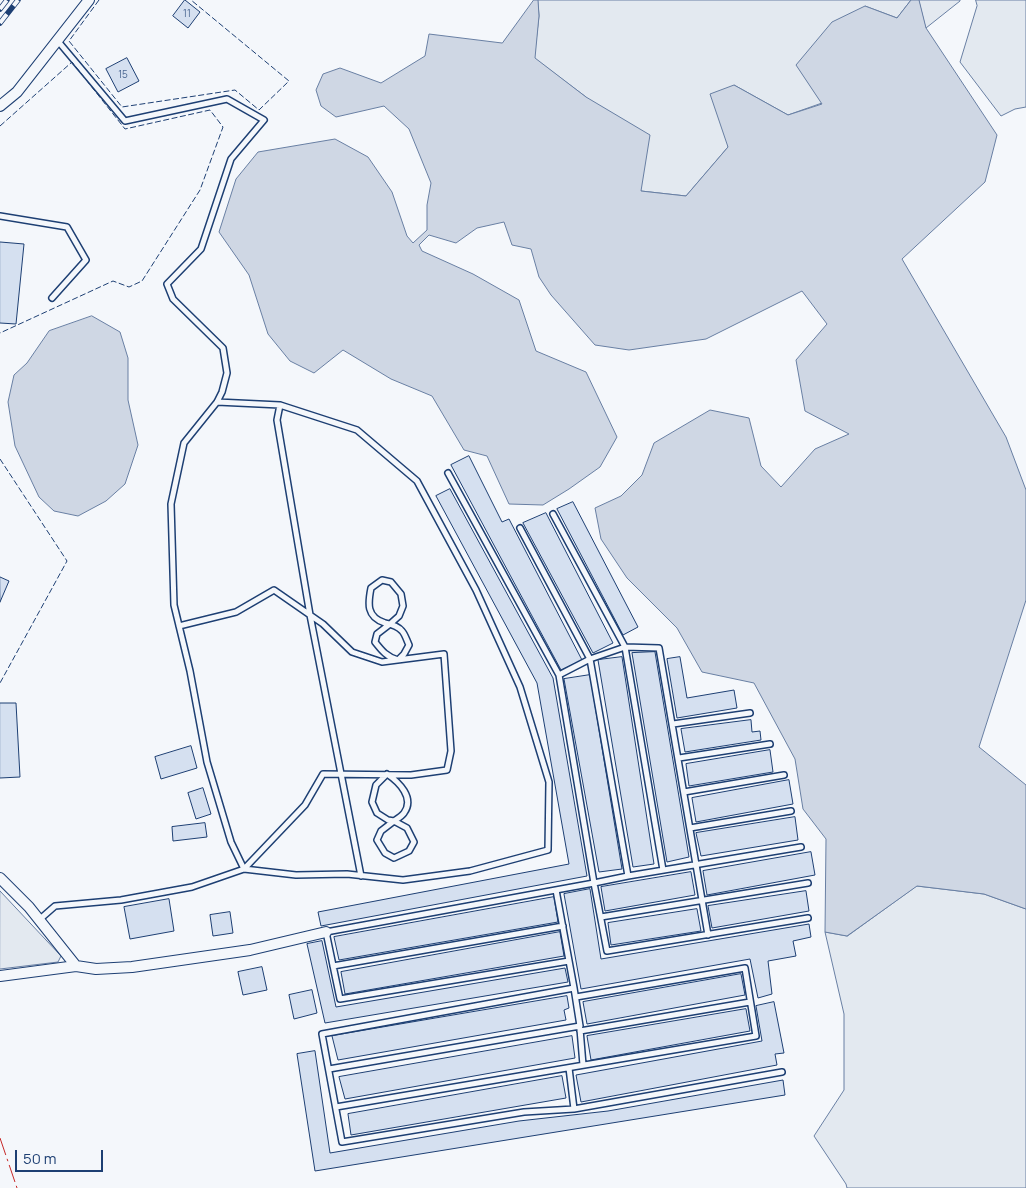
<!DOCTYPE html>
<html>
<head>
<meta charset="utf-8">
<style>
	body { margin:0 }
	#map { position:relative; width:1026px; height:1188px; overflow:hidden; background:#f4f7fb; font-family:Manrope,sans-serif }
	canvas { display:block }
	.scale { position:absolute; left:15px; top:1150px; width:88px; height:22px; box-sizing:border-box; border:2px solid #1d3f73; border-top:0; padding-left:6px; font-size:15px; line-height:18px; white-space:nowrap; color:#1d3f73; -webkit-text-stroke:4px #f4f7fb; paint-order:stroke }
</style>
</head>
<body>
<div id="map">
<canvas width="1026" height="1188"></canvas>
<div class="scale">50 m</div>
</div>
<script>
const context = document.querySelector('canvas').getContext('2d');
context.lineJoin = 'round';
function fill(path, color) { context.fillStyle = color; context.fill(path, 'evenodd'); }
function stroke(path, color, width, dash) { context.strokeStyle = color; context.lineWidth = width; context.lineCap = dash ? 'butt' : 'round'; context.setLineDash(dash || []); context.stroke(path); }
function write(font, color, halo, rows, align = 'center') {
  context.font = font + ' Manrope,sans-serif'; context.lineWidth = 4; context.setLineDash([]); context.textBaseline = 'middle'; context.strokeStyle = halo; context.fillStyle = color; for (const [text, x, y, turn = 0] of rows) {
    context.save(); context.translate(x, y); context.rotate((+turn || 0) * Math.PI / 180); context.textAlign = isNaN(turn) ? turn : align; if (halo) context.strokeText(text, 0, 0); context.fillText(text, 0, 0); context.restore();
  }
}
const green = new Path2D(`
	M 538,0 L 911,0 L 897,18 L 865,6 L 822,103 L 788,115 L 734,85 L 728,147 L 686,196 L 641,191 L 586,97 L 534,58 L 539,16 Z
	M 919,0 L 960,0 L 960,1 L 926,28 Z
	M 976,0 L 1026,0 L 1026,107 L 1015,109 L 1001,116 L 960,62 L 977,6 Z
	M 917,886 L 984,894 L 1026,909 L 1026,1188 L 847,1188 L 846,1184 L 814,1136 L 844,1090 L 844,1014 L 825,932 L 847,936 Z
	M 0,891 L 61,956 L 58,962 L 0,969 Z`);
fill(green, '#e3e9f0');
stroke(green, '#687fa3', 1);
const water = new Path2D(`
	M 534,0 L 538,0 L 539,16 L 535,58 L 586,97 L 650,135 L 641,191 L 686,196 L 728,147 L 710,94 L 734,85 L 788,115 L 822,104 L 796,65 L 832,22 L 865,6 L 897,18 L 911,0 L 919,0 L 926,28 L 997,135 L 985,182 L 902,259 L 1006,437 L 1026,490 L 1026,600 L 979,747 L 1026,785 L 1026,909 L 984,894 L 917,886 L 847,936 L 825,932 L 826,839 L 803,809 L 795,759 L 754,683 L 702,672 L 677,628 L 627,578 L 601,539 L 595,508 L 621,496 L 642,475 L 654,443 L 710,410 L 749,418 L 761,466 L 781,487 L 815,449 L 849,434 L 805,411 L 796,360 L 827,324 L 802,291 L 706,339 L 629,350 L 595,345 L 551,295 L 539,277 L 531,249 L 512,245 L 504,222 L 477,228 L 456,243 L 429,235 L 419,245 L 422,251 L 473,274 L 519,300 L 536,351 L 586,372 L 617,437 L 600,467 L 569,489 L 543,505 L 509,504 L 487,456 L 464,450 L 432,396 L 391,379 L 343,350 L 314,373 L 290,361 L 268,334 L 249,275 L 219,232 L 236,179 L 258,152 L 335,139 L 368,157 L 392,192 L 407,236 L 413,243 L 427,230 L 427,205 L 431,183 L 409,129 L 384,106 L 336,117 L 321,106 L 316,90 L 323,74 L 340,68 L 381,83 L 425,56 L 429,34 L 502,43 Z
	M 92,316 L 120,332 L 128,358 L 128,400 L 138,445 L 125,484 L 106,501 L 78,516 L 54,511 L 39,497 L 15,446 L 8,402 L 14,375 L 27,363 L 49,331 Z`);
fill(water, '#cfd7e4');
stroke(water, '#687fa3', 1);
const building = new Path2D(`
	M 185,0 L 200,12 L 188,28 L 173,16 Z
	M 127,58 L 139,81 L 118,92 L 106,69 Z
	M 0,242 L 24,244 L 16,324 L 0,323 Z
	M 469,456 L 502,522 L 509,519 L 582,660 L 561,670 L 451,465 Z
	M 450,489 L 553,678 L 587,876 L 321,926 L 318,912 L 569,864 L 537,683 L 436,496 Z
	M 573,502 L 638,627 L 623,635 L 557,509 Z
	M 546,513 L 613,643 L 593,653 L 523,523 Z
	M 0,577 L 9,581 L 0,602 Z
	M 655,652 L 689,857 L 667,862 L 632,653 Z
	M 622,657 L 654,864 L 633,867 L 598,660 Z
	M 680,657 L 687,698 L 734,690 L 737,708 L 677,718 L 667,659 Z
	M 590,675 L 622,869 L 599,872 L 564,679 Z
	M 0,703 L 16,703 L 20,777 L 0,778 Z
	M 751,720 L 752,732 L 760,731 L 761,740 L 685,752 L 681,729 Z
	M 191,746 L 197,768 L 161,779 L 155,757 Z
	M 770,750 L 773,772 L 689,786 L 686,764 Z
	M 789,780 L 793,804 L 696,822 L 692,798 Z
	M 203,788 L 211,814 L 196,819 L 188,793 Z
	M 795,817 L 798,840 L 701,856 L 696,833 Z
	M 205,823 L 207,837 L 173,841 L 172,827 Z
	M 811,852 L 815,875 L 707,895 L 703,871 Z
	M 691,872 L 695,895 L 605,911 L 601,887 Z
	M 590,889 L 601,959 L 809,924 L 811,937 L 793,941 L 796,956 L 768,961 L 772,994 L 758,998 L 750,959 L 581,989 L 564,894 Z
	M 806,891 L 809,911 L 712,928 L 708,906 Z
	M 554,897 L 558,922 L 339,960 L 334,937 Z
	M 169,899 L 174,931 L 130,939 L 124,907 Z
	M 697,909 L 701,931 L 611,945 L 608,923 Z
	M 230,912 L 233,933 L 213,936 L 210,915 Z
	M 560,932 L 564,956 L 345,994 L 341,972 Z
	M 322,941 L 336,1007 L 565,968 L 568,982 L 325,1023 L 307,944 Z
	M 262,967 L 267,990 L 243,995 L 238,972 Z
	M 741,974 L 745,995 L 587,1024 L 583,1002 Z
	M 312,990 L 317,1013 L 294,1019 L 289,995 Z
	M 567,996 L 569,1008 L 564,1010 L 566,1020 L 338,1060 L 332,1036 Z
	M 774,1002 L 784,1053 L 775,1054 L 777,1065 L 581,1102 L 576,1075 L 762,1041 L 756,1006 Z
	M 746,1009 L 750,1031 L 591,1060 L 587,1036 Z
	M 572,1036 L 575,1058 L 345,1099 L 339,1077 Z
	M 315,1051 L 330,1153 L 519,1121 L 608,1111 L 783,1080 L 785,1095 L 315,1171 L 297,1054 Z
	M 562,1076 L 566,1098 L 351,1135 L 348,1114 Z`);
fill(building, '#d5e0f0');
stroke(building, '#1d3f73', 1);
const service = new Path2D(`
	M 0,216 L 67,227 L 86,260 L 52,298
	M 217,402 L 280,405 L 357,430 L 417,481 L 476,590 L 520,687 L 549,782 L 548,850 L 470,871 L 403,880 L 347,874 L 296,875 L 244,869
	M 280,405 L 277,420 L 310,615 L 361,876
	M 448,473 L 559,675 L 594,883 L 326,932 L 340,999 L 569,961
	M 553,514 L 625,647 L 590,659 L 628,876 L 594,883 L 607,951 L 808,918
	M 520,528 L 590,659 L 559,675
	M 390,624 L 399,616 L 403,606 L 401,594 L 391,582 L 382,580 L 371,588 C 368,603 366,617 385,623 C 390,624 398,626 402,631 C 405,634 407,641 409,645 L 404,654 L 398,660 C 387,657 382,651 375,642 L 377,634 L 390,624
	M 179,626 L 236,612 L 274,590 L 323,624 L 352,652 L 382,662 L 444,654 L 451,751 L 447,770 L 411,775 L 323,774 L 305,805 L 244,869
	M 673,724 L 750,713
	M 679,758 L 770,744
	M 684,792 L 784,775
	M 394,821 C 397,819 402,816 404,813 C 415,798 399,782 387,774 L 376,785 L 372,802 L 377,813 L 388,820 L 394,821 L 407,828 L 414,842 L 409,851 L 394,858 L 385,853 L 377,840 L 381,831 L 394,821
	M 690,828 L 791,811
	M 663,870 L 625,647 L 659,648 L 708,935
	M 628,876 L 801,847
	M 556,890 L 574,988 L 322,1034 L 342,1142 L 524,1112 L 574,1109 L 782,1072
	M 601,917 L 808,883
	M 39,920 L 55,906 L 121,900 L 192,887 L 244,869 L 231,842 L 207,762 L 190,671 L 174,605 L 171,504 L 184,443 L 217,402 L 222,392 L 227,373 L 223,348 L 173,299 L 167,284 L 201,249 L 231,159 L 264,120 L 227,99 L 125,121 L 57,40
	M 333,966 L 563,926
	M 580,1029 L 583,1065
	M 580,1031 L 750,1002
	M 569,1068 L 574,1109
	M 329,1069 L 580,1026 L 574,988
	M 336,1107 L 756,1036 L 745,968 L 576,997`);
const minor = new Path2D(`
	M 0,106 L 17,92 L 89,0
	M 0,878 L 29,907 L 76,966
	M 0,976 L 76,966 L 96,969 L 132,967 L 250,950 L 326,932`);
stroke(service, '#1d3f73', 8);
stroke(minor, '#1d3f73', 12);
stroke(service, '#f4f7fb', 5);
stroke(minor, '#f4f7fb', 10);
const rail = new Path2D(`
	M 0,9 L 7,0
	M 0,23 L 18,0`);
stroke(rail, '#1d3f73', 5.5);
stroke(rail, '#f4f7fb', 4, [11]);
stroke(new Path2D(`
	M 99,0 L 69,41 L 122,107 L 235,90 L 259,110 L 289,81 L 191,0
	M 0,126 L 72,62 L 125,129 L 210,110 L 223,127 L 200,190 L 142,281 L 129,287 L 113,281 L 0,333
	M 0,459 L 67,561 L 0,683`), '#1d3f73', 1, [6, 2.5]);
stroke(new Path2D(`
	M 0,1138 L 17,1188`), '#c62828', 1, [18, 4, 2.5, 4]);
write('10px', '#4b6792', null, [
	["11",187,14],
	["15",123,75]
]);
</script>
</body>
</html>
